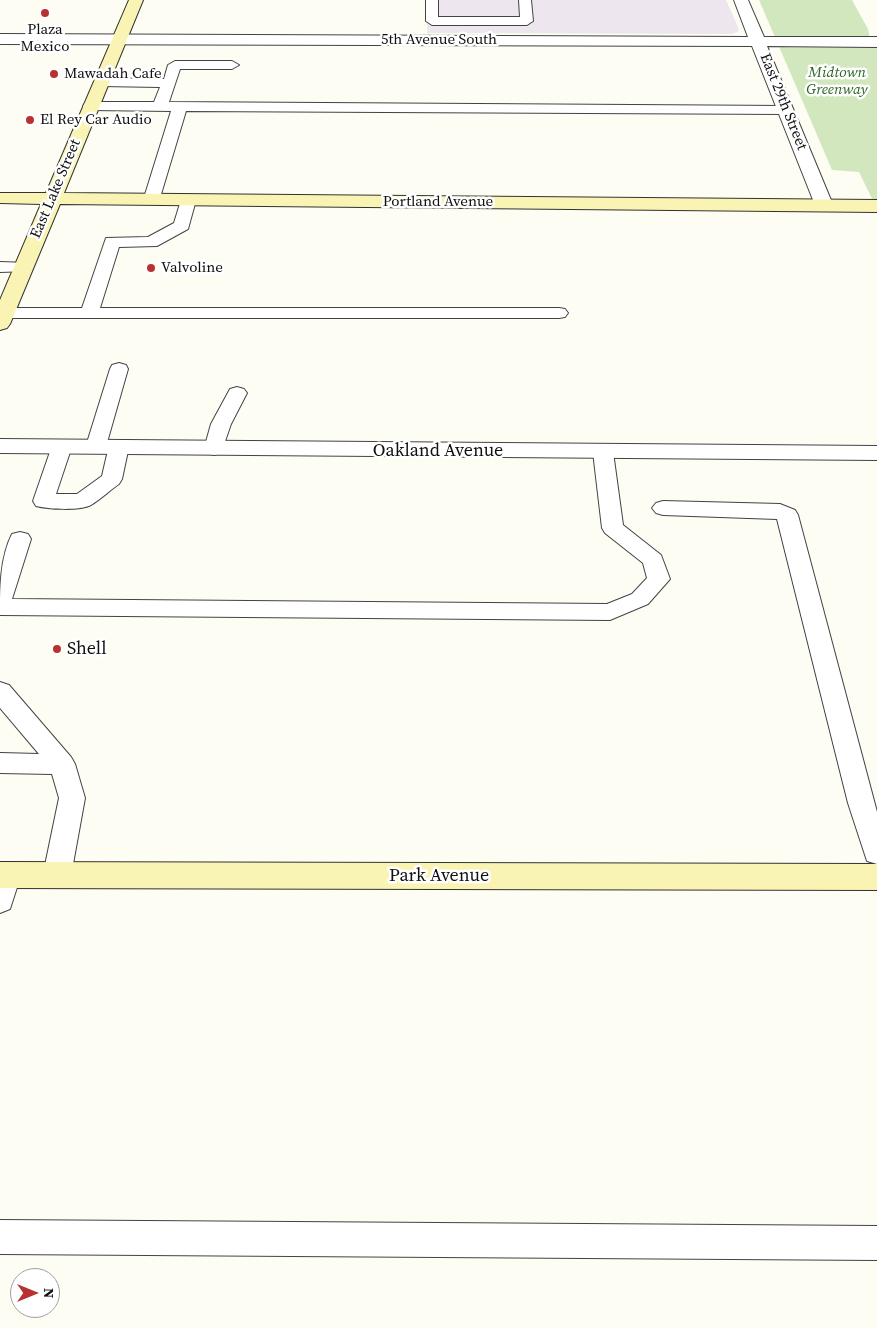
<!DOCTYPE html>
<html>
<head>
<meta charset="utf-8">
<style>
	body { margin:0 }
	#map { position:relative; width:877px; height:1328px; overflow:hidden; background:#fefdf4; font-family:"Source Serif 4",serif }
	canvas { display:block }
	.north { position:absolute; left:10px; top:1268px; width:50px; height:50px; box-sizing:border-box; background:#fff; border:1px solid #9f9f9f; border-radius:50%; rotate:90deg; font-size:14px; font-weight:700; line-height:20px; text-align:center; color:#101010 }
	.north::after { content:''; display:block; margin:auto; width:18px; height:22px; background:#b83133; clip-path:polygon(50% 0,100% 100%,50% 72%,0 100%) }
</style>
</head>
<body>
<div id="map">
<canvas width="877" height="1328"></canvas>
<div class="north">N</div>
</div>
<script>
const context = document.querySelector('canvas').getContext('2d');
context.lineJoin = 'round';
function fill(path, color) { context.fillStyle = color; context.fill(path, 'evenodd'); }
function stroke(path, color, width, dash) { context.strokeStyle = color; context.lineWidth = width; context.lineCap = dash ? 'butt' : 'round'; context.setLineDash(dash || []); context.stroke(path); }
function write(font, color, halo, rows, align = 'center') {
  context.font = font + ' "Source Serif 4",serif'; context.lineWidth = 5; context.setLineDash([]); context.textBaseline = 'middle'; context.strokeStyle = halo; context.fillStyle = color; for (const [text, x, y, turn = 0] of rows) {
    context.save(); context.translate(x, y); context.rotate((+turn || 0) * Math.PI / 180); context.textAlign = isNaN(turn) ? turn : align; if (halo) context.strokeText(text, 0, 0); context.fillText(text, 0, 0); context.restore();
  }
}
fill(new Path2D(`
	M 428,0 L 726,0 L 739,29 L 738,32 L 732,34 L 427,33 Z`), '#ede6ee');
fill(new Path2D(`
	M 759,0 L 852,0 L 868,29 L 871,42 L 877,42 L 877,209 L 859,172 L 832,170 Z`), '#d3e7bf');
const lane = new Path2D(`
	M 426,0 L 438,0 L 438,17 L 520,17 L 519,0 L 531,0 L 533,21 L 527,25 L 432,25 L 426,21 Z
	M 175,61 L 232,61 L 239,65 L 232,69 L 180,69 L 169,102 L 786,106 L 791,107 L 793,110 L 791,113 L 786,114 L 186,111 L 159,201 L 157,204 L 145,204 L 143,201 L 171,111 L 90,110 L 85,109 L 83,106 L 85,103 L 90,102 L 154,102 L 160,87 L 101,86 L 94,82 L 101,78 L 164,79 L 168,65 Z
	M 188,195 L 194,197 L 196,200 L 188,229 L 157,246 L 119,247 L 100,308 L 559,308 L 565,309 L 568,313 L 565,317 L 559,318 L 0,318 L 0,308 L 82,308 L 106,238 L 148,237 L 174,223 L 182,197 Z
	M 0,262 L 29,263 L 32,267 L 29,271 L 0,272 Z
	M 119,363 L 126,365 L 128,369 L 106,446 L 103,450 L 96,452 L 89,450 L 86,446 L 110,369 L 112,365 Z
	M 237,387 L 244,389 L 247,393 L 231,424 L 221,453 L 214,455 L 207,453 L 204,449 L 211,424 L 230,389 Z
	M 62,440 L 69,442 L 72,446 L 56,494 L 77,494 L 102,476 L 109,446 L 112,442 L 119,440 L 126,442 L 129,446 L 122,479 L 119,484 C 110,490 101,499 91,505 C 80,511 47,509 36,506 L 33,501 L 52,446 L 55,442 Z
	M 603,446 L 610,448 L 613,452 L 623,525 L 661,555 L 670,579 L 648,604 L 610,620 L 0,615 C 0,587 0,558 12,534 L 20,532 L 28,534 L 31,539 L 12,599 L 607,604 L 632,594 L 647,578 L 643,563 L 605,533 L 602,528 L 593,452 L 596,448 Z
	M 663,501 L 780,504 L 795,510 L 798,515 L 877,812 L 877,864 L 867,861 L 848,803 L 777,519 L 663,515 L 656,513 L 652,508 L 656,503 Z
	M 0,682 L 9,685 L 71,757 L 75,764 L 85,798 L 71,875 L 67,883 L 57,886 L 47,883 L 43,875 L 59,798 L 52,774 L 0,773 L 0,753 L 39,754 L 0,708 Z
	M 7,864 L 17,867 L 21,875 L 10,909 L 0,913 L 0,866 Z
	M 0,1220 L 877,1226 L 877,1260 L 0,1254 Z`);
const street = new Path2D(`
	M 734,0 L 748,0 L 764,37 L 877,37 L 877,47 L 767,46 L 833,205 L 831,209 L 824,211 L 817,209 L 815,205 L 752,46 L 0,44 L 0,34 L 748,37 Z
	M 0,439 L 877,446 L 877,460 L 0,453 Z`);
const secondary = new Path2D(`
	M 129,0 L 143,0 L 64,193 L 877,200 L 877,212 L 60,204 L 10,324 L 7,328 L 0,330 L 0,300 L 41,204 L 0,203 L 0,193 L 46,193 Z
	M 0,862 L 877,864 L 877,890 L 0,888 Z`);
stroke(lane, '#434343', 2);
stroke(street, '#434343', 2);
stroke(secondary, '#323232', 2);
fill(lane, '#fff');
fill(street, '#fff');
fill(secondary, '#f9f4b4');
for (const [x, y, r, color] of [
	[45,13,5,"#b83133"],
	[54,74,5,"#b83133"],
	[30,120,5,"#b83133"],
	[151,268,5,"#b83133"],
	[57,649,5,"#b83133"]
]) { const dot = new Path2D(); dot.arc(x, y, r, 0, 2 * Math.PI); context.fillStyle = color; context.fill(dot); stroke(dot, '#fff', 2); }
write('15px', '#101010', '#fff', [
	["Plaza",45,30,"center"],
	["Mexico",45,47,"center"],
	["Mawadah Cafe",64,74],
	["El Rey Car Audio",40,120],
	["Valvoline",161,268]
], 'left');
write('15px', '#101010', '#fff', [
	["5th Avenue South",439,40],
	["East 29th Street",783,102,68],
	["East Lake Street",56,189,-67],
	["Portland Avenue",438,202]
]);
write('italic 15px', '#306524', '#fff', [
	["Midtown",837,73],
	["Greenway",837,90]
]);
write('18px', '#101010', '#fff', [
	["Oakland Avenue",438,451],
	["Park Avenue",439,876]
]);
write('18px', '#101010', '#fff', [
	["Shell",67,649]
], 'left');
</script>
</body>
</html>
